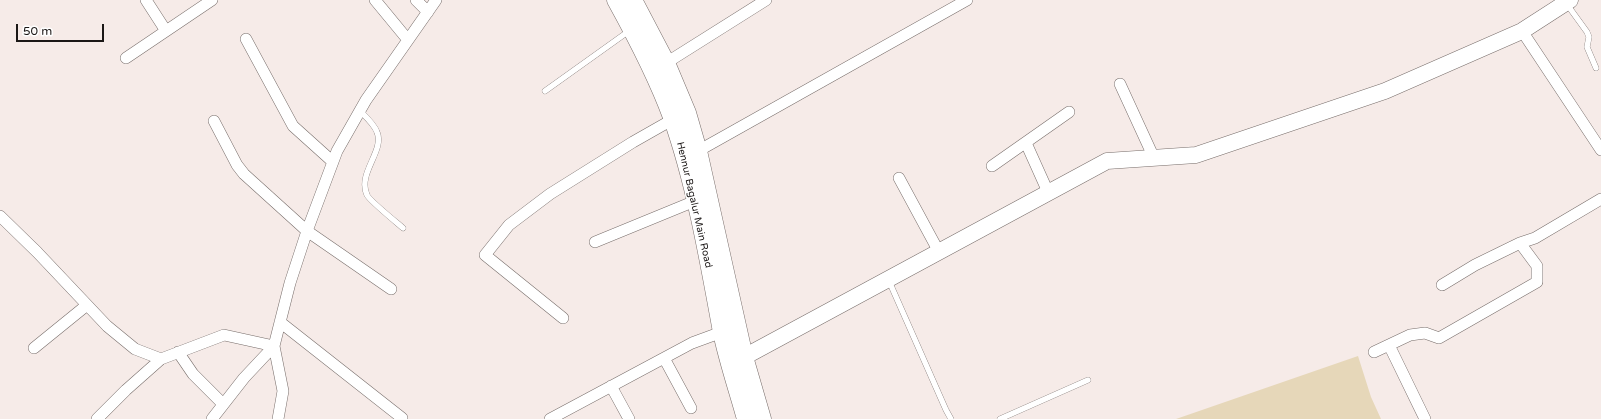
<!DOCTYPE html>
<html>
<head>
<meta charset="utf-8">
<style>
	body { margin:0 }
	#map { position:relative; width:1601px; height:419px; overflow:hidden; background:#f6ebe8; font-family:"Varela Round",sans-serif }
	canvas { display:block }
	.scale { position:absolute; left:16px; top:24px; width:88px; height:18px; box-sizing:border-box; border:2px solid #1b1716; border-top:0; padding-left:5px; font-size:12px; line-height:14px; white-space:nowrap; color:#1b1716; -webkit-text-stroke:3px #fff; paint-order:stroke }
</style>
</head>
<body>
<div id="map">
<canvas width="1601" height="419"></canvas>
<div class="scale">50 m</div>
</div>
<script>
const context = document.querySelector('canvas').getContext('2d');
context.lineJoin = 'round';
function fill(path, color) { context.fillStyle = color; context.fill(path, 'evenodd'); }
function stroke(path, color, width, dash) { context.strokeStyle = color; context.lineWidth = width; context.lineCap = dash ? 'butt' : 'round'; context.setLineDash(dash || []); context.stroke(path); }
function write(font, color, halo, rows, align = 'center') {
  context.font = font + ' "Varela Round",sans-serif'; context.lineWidth = 3; context.setLineDash([]); context.textBaseline = 'middle'; context.strokeStyle = halo; context.fillStyle = color; for (const [text, x, y, turn = 0] of rows) {
    context.save(); context.translate(x, y); context.rotate((+turn || 0) * Math.PI / 180); context.textAlign = isNaN(turn) ? turn : align; if (halo) context.strokeText(text, 0, 0); context.fillText(text, 0, 0); context.restore();
  }
}
fill(new Path2D(`
	M 1358,356 L 1371,397 L 1381,419 L 1176,419 Z`), '#e6d7b9');
const lane = new Path2D(`
	M 1566,3 L 1587,32 L 1589,37 L 1587,47 L 1596,68
	M 545,91 L 629,31
	M 360,111 C 366,117 374,124 377,132 C 385,151 357,173 367,195 C 369,200 396,222 403,228
	M 889,281 L 946,410 L 951,419
	M 1000,419 L 1088,380`);
const street = new Path2D(`
	M 146,0 L 166,31
	M 375,0 L 408,40
	M 416,0 L 428,12
	M 1522,31 L 1601,150
	M 246,39 L 293,126 L 333,162
	M 126,58 L 212,0
	M 666,63 L 766,0
	M 1120,84 L 1154,158
	M 214,121 L 237,165 L 244,174 L 307,231 L 391,289
	M 1026,143 L 1048,192
	M 698,151 L 967,0
	M 992,166 L 1069,112
	M 899,178 L 939,252
	M 0,216 L 37,252 L 107,326 L 135,349 L 161,359 L 224,335 L 274,346
	M 595,242 L 695,201
	M 1442,285 L 1475,265 L 1520,243 L 1535,238 L 1601,199
	M 563,318 L 485,255 L 509,225 L 550,194 L 633,142 L 677,117
	M 280,322 L 402,418
	M 1389,345 L 1425,419
	M 34,348 L 87,305
	M 178,352 L 193,374 L 223,404
	M 1374,352 L 1410,335 L 1425,333 L 1439,338 L 1537,282 L 1537,266 L 1520,243
	M 664,358 L 691,408
	M 611,386 L 629,419
	M 97,419 L 126,390 L 161,359
	M 212,419 L 244,378 L 274,346
	M 278,419 L 283,391 L 274,346 L 290,283 L 307,231 L 337,151 L 366,100 L 436,0
	M 550,419 L 692,343 L 722,332`);
const secondary = new Path2D(`
	M 733,360 L 744,357 L 1107,161 L 1196,155 L 1385,91 L 1522,31 L 1570,0`);
const primary = new Path2D(`
	M 616,0 C 637,38 657,76 672,117 C 696,185 709,261 722,332 C 728,361 738,390 746,419
	M 633,0 L 666,63 L 687,113 L 698,151 L 744,357 L 762,419`);
stroke(lane, '#776d6a', 6);
stroke(street, '#776d6a', 12);
stroke(secondary, '#776d6a', 17);
stroke(primary, '#776d6a', 19);
stroke(lane, '#fff', 5.5);
stroke(street, '#fff', 11);
stroke(secondary, '#fff', 16);
stroke(primary, '#fff', 18);
write('10px', '#1b1716', '#fff', [
	["Hennur Bagalur Main Road",694,205,77]
]);
</script>
</body>
</html>
